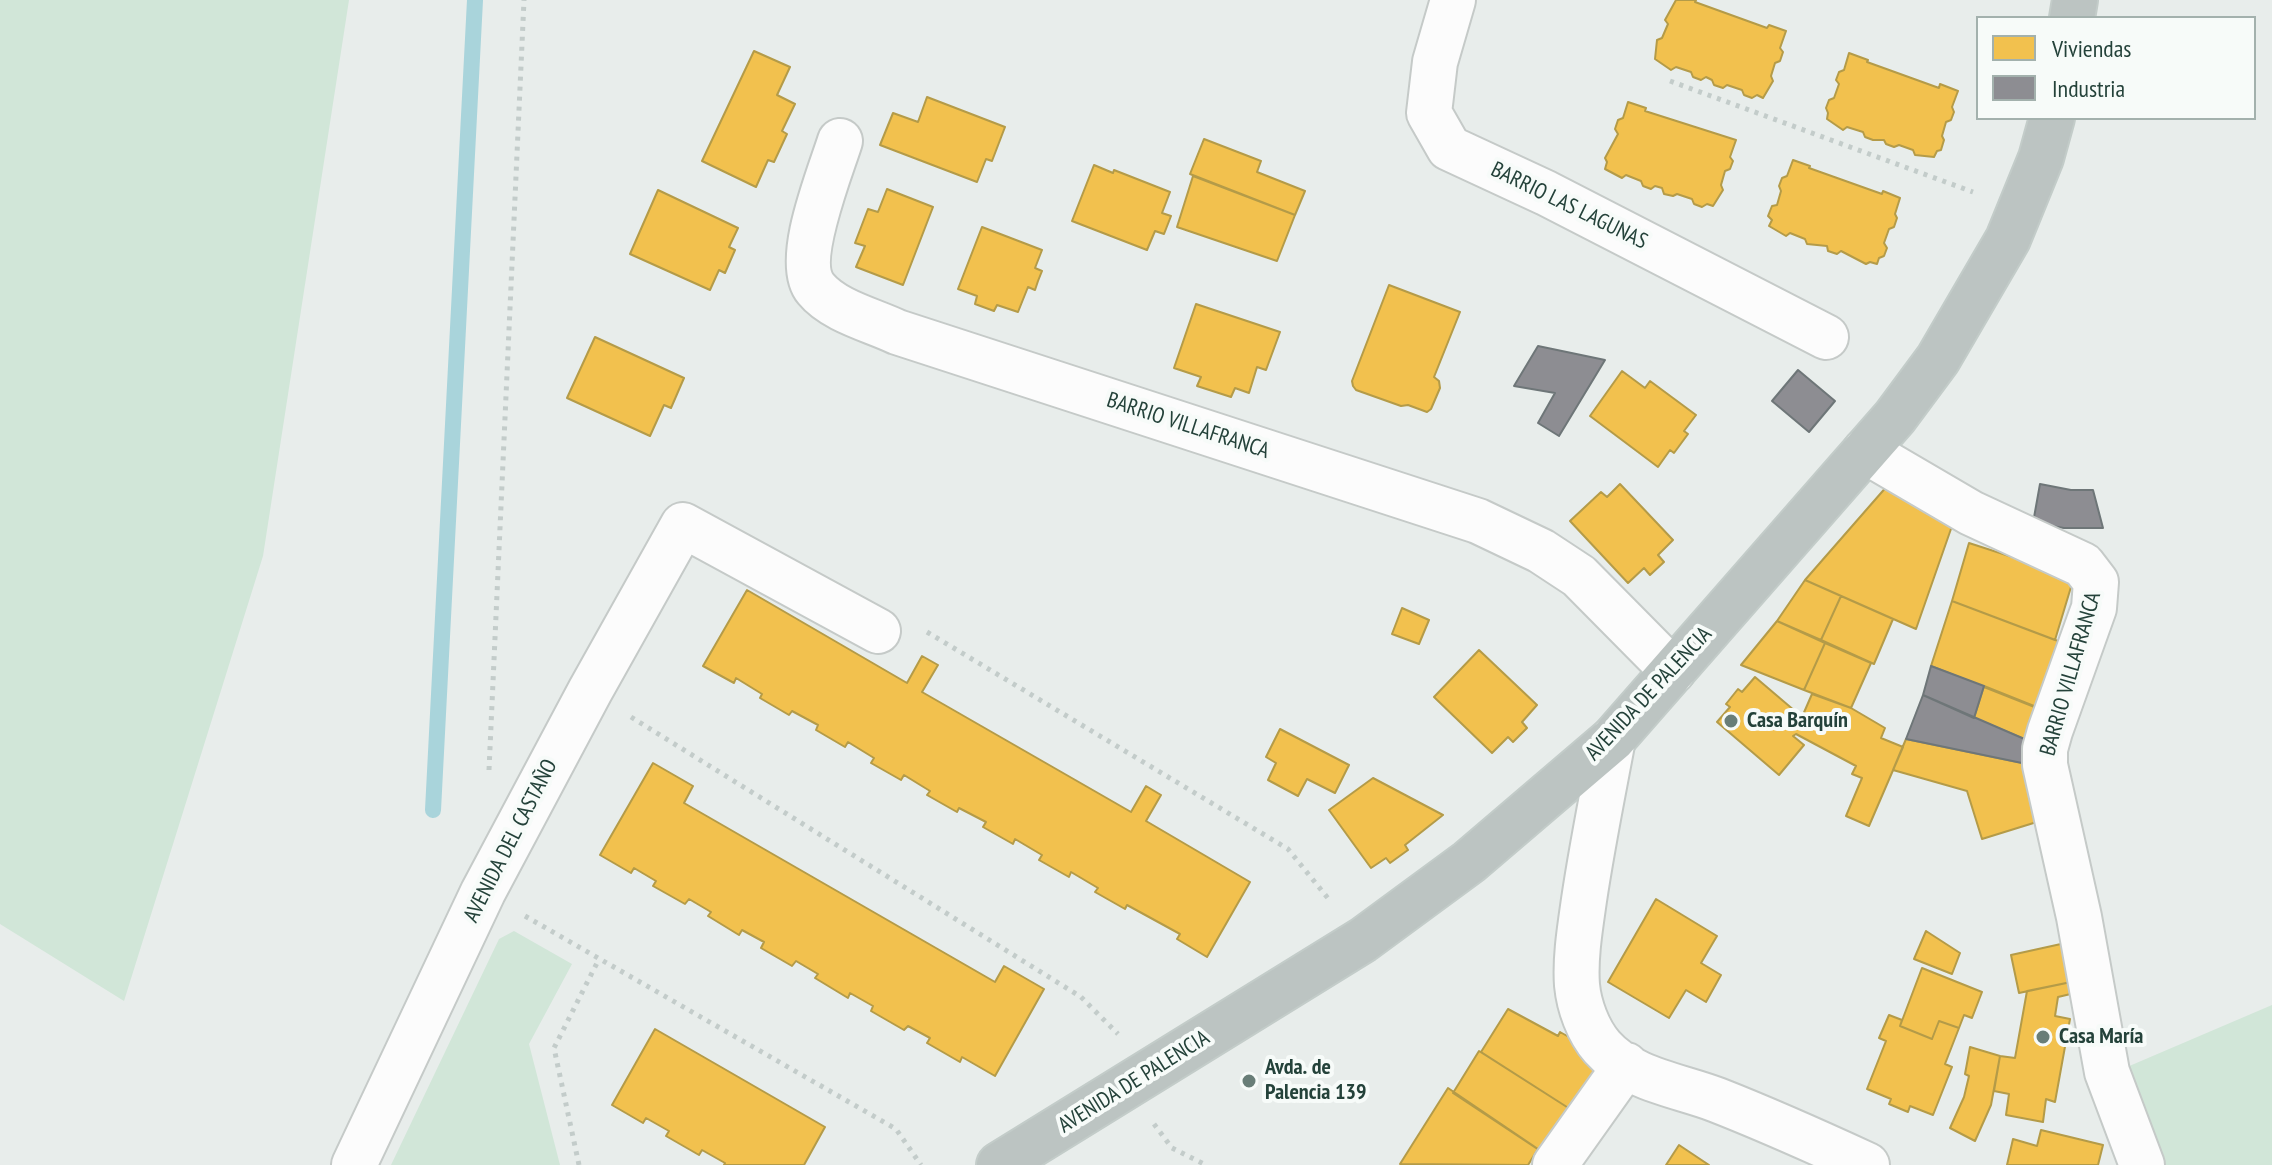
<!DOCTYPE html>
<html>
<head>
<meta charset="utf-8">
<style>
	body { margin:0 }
	#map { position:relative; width:2272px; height:1165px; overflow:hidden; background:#e8edeb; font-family:"PT Sans Narrow",sans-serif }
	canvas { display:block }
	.legend { position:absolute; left:1976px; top:16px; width:280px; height:104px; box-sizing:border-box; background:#f7fbf9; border:2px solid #a3b1ad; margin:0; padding:10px 14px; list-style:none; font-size:24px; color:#24423a }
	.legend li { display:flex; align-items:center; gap:16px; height:40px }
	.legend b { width:40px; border:2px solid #a3b1ad }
</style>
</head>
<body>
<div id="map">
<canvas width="2272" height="1165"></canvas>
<ul class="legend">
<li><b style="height:22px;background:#f2c14e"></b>Viviendas</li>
<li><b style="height:22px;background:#8d8d92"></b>Industria</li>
</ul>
</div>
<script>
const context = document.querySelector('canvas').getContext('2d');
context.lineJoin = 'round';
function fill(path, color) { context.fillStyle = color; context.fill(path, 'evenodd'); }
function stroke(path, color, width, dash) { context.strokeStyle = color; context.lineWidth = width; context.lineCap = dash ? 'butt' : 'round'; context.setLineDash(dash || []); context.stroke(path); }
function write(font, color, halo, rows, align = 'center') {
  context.font = font + ' "PT Sans Narrow",sans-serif'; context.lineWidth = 8; context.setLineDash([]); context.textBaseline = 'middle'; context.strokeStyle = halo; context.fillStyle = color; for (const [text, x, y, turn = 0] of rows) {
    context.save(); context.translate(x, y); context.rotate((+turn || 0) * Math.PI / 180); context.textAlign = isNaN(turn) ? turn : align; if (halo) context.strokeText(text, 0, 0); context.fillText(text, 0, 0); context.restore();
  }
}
fill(new Path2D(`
	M 0,0 L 349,0 L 263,556 L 124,1001 L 0,924 Z
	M 514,931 L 572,964 L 529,1044 L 560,1165 L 391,1165 L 499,939 Z
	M 2272,1005 L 2272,1165 L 2158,1165 L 2127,1067 Z`), '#d1e6d8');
const homes = new Path2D(`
	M 1676,0 L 1696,0 L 1695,2 L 1767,28 L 1769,25 L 1786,31 L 1780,48 L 1783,52 L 1780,61 L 1775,63 L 1771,76 L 1773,81 L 1763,98 L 1757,95 L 1752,98 L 1744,95 L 1742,90 L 1727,85 L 1723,88 L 1714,85 L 1712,80 L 1706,77 L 1701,80 L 1693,77 L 1691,72 L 1676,67 L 1671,70 L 1655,59 L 1657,40 L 1662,38 L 1668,24 L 1665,20 Z
	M 754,51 L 790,67 L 777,95 L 795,104 L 782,131 L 787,134 L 774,162 L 768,160 L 756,187 L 702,161 Z
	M 1849,53 L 1868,60 L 1867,62 L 1939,88 L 1940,84 L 1958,91 L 1952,107 L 1954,112 L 1951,120 L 1946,122 L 1942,136 L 1944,140 L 1941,150 L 1937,151 L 1934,157 L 1915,155 L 1913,150 L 1899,145 L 1894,147 L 1886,144 L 1884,140 L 1873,140 L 1865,137 L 1863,132 L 1847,127 L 1843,130 L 1827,119 L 1828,113 L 1826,108 L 1829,100 L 1834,98 L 1839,84 L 1836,80 L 1839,72 L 1844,70 Z
	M 927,97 L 1005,127 L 992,161 L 986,159 L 977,182 L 880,145 L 893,113 L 918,122 Z
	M 1628,102 L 1646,108 L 1645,111 L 1736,140 L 1730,157 L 1733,161 L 1730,169 L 1725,171 L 1721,185 L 1723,190 L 1713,206 L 1707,204 L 1702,207 L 1694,204 L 1692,199 L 1677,194 L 1673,196 L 1664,194 L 1662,188 L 1655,186 L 1651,189 L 1643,186 L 1641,181 L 1626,175 L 1622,178 L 1605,169 L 1607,162 L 1605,158 L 1618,134 L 1615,129 L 1618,120 L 1623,118 Z
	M 1204,139 L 1261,161 L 1257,172 L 1305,191 L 1295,215 L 1190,174 Z
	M 1793,160 L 1810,166 L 1809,168 L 1882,194 L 1883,191 L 1900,198 L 1895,214 L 1897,218 L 1894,227 L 1889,229 L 1884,243 L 1887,248 L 1884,256 L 1879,258 L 1877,264 L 1870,262 L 1866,264 L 1841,251 L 1837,254 L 1828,251 L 1827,246 L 1807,244 L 1805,239 L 1790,233 L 1786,236 L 1769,226 L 1772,220 L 1768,216 L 1772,206 L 1777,205 L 1781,191 L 1779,186 L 1782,178 L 1787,176 Z
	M 1094,165 L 1113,173 L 1114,170 L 1170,192 L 1162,213 L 1171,216 L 1164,234 L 1155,231 L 1147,250 L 1072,221 Z
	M 1193,176 L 1295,215 L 1277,261 L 1177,227 Z
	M 887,189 L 933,207 L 903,285 L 856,267 L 865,246 L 855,243 L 868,209 L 878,212 Z
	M 658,190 L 738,228 L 729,247 L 735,250 L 725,273 L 719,270 L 710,290 L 630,254 Z
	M 982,227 L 1042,250 L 1035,268 L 1042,271 L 1038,281 L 1035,290 L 1028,287 L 1018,312 L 997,305 L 994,311 L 975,304 L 977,296 L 958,289 Z
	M 1389,285 L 1460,312 L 1434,377 L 1439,381 L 1440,388 L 1431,409 L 1427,412 L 1408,405 L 1401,406 L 1356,390 L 1353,386 L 1352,381 Z
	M 1196,304 L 1280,332 L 1266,370 L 1257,367 L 1249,393 L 1235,388 L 1231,397 L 1197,386 L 1201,377 L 1174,368 Z
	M 595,337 L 684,378 L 671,408 L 664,405 L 650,436 L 567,398 Z
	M 1622,371 L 1645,388 L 1650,381 L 1696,415 L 1684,431 L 1688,434 L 1674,453 L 1670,450 L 1658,467 L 1590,416 Z
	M 1620,484 L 1673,540 L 1658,555 L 1664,562 L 1650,575 L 1644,568 L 1628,583 L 1570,521 L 1601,492 L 1607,497 Z
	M 1888,485 L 1952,526 L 1916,629 L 1805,580 Z
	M 1969,543 L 2074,577 L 2055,640 L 1952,601 Z
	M 1805,580 L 1841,596 L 1821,640 L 1777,621 Z
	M 747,590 L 907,683 L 922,656 L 938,665 L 922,692 L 1131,812 L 1146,786 L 1161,795 L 1146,821 L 1250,882 L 1207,957 L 1177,939 L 1180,934 L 1127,905 L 1125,909 L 1095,892 L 1098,888 L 1071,872 L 1069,877 L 1039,860 L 1042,855 L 1015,839 L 1013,844 L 983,827 L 986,822 L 959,808 L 957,812 L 927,795 L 930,791 L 904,775 L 901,780 L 871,763 L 874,758 L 848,742 L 845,747 L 816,730 L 818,725 L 792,711 L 789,715 L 760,698 L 762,694 L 736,678 L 734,683 L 703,666 Z
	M 1841,596 L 1893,619 L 1874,664 L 1821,640 Z
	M 1952,601 L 2058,641 L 2037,708 L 1931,666 Z
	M 1402,608 L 1429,620 L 1419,644 L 1392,634 Z
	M 1777,621 L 1825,643 L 1804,690 L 1741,665 Z
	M 1825,643 L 1871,663 L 1851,708 L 1804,690 Z
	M 1479,650 L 1537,705 L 1522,722 L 1527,728 L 1513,742 L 1508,737 L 1492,753 L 1434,697 Z
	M 1755,677 L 1802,717 L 1812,694 L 1851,708 L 1885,728 L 1881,738 L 1903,747 L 1869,826 L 1846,816 L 1862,778 L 1852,774 L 1856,766 L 1796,734 L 1793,736 L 1804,745 L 1779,775 L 1717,722 L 1730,707 L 1726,704 L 1738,689 L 1742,692 Z
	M 1984,686 L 2039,708 L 2029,741 L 1974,718 Z
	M 1280,729 L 1349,765 L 1335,793 L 1307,779 L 1298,796 L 1268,780 L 1276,763 L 1266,757 Z
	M 1906,739 L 2022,763 L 2040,821 L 1982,839 L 1967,791 L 1893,770 Z
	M 653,763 L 693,786 L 684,803 L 995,982 L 1004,966 L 1044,989 L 995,1076 L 962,1057 L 960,1062 L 927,1043 L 930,1038 L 908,1026 L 904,1030 L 871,1011 L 873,1006 L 850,993 L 848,998 L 815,978 L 818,974 L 796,961 L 792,966 L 761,948 L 764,942 L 742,930 L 739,935 L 708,916 L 711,912 L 689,899 L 685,904 L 653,886 L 656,881 L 634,868 L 631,873 L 600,855 Z
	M 1373,778 L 1443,815 L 1405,845 L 1408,850 L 1390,863 L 1386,858 L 1371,868 L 1329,810 Z
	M 1656,899 L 1717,936 L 1701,963 L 1721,975 L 1706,1002 L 1686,990 L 1669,1018 L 1608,982 Z
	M 1926,931 L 1960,953 L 1952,974 L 1914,959 Z
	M 2070,942 L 2076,981 L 2019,993 L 2011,955 Z
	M 1922,968 L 1982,992 L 1972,1018 L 1964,1015 L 1959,1028 L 1939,1021 L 1932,1039 L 1900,1026 Z
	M 2076,981 L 2079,992 L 2058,997 L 2055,1016 L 2070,1019 L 2055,1102 L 2046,1099 L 2043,1122 L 2006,1115 L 2009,1094 L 1994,1091 L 2000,1056 L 2015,1058 L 2027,991 Z
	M 1508,1009 L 1558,1036 L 1560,1032 L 1578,1042 L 1600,1061 L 1570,1109 L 1481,1052 Z
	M 1889,1015 L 1902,1020 L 1900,1026 L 1932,1039 L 1939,1021 L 1959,1028 L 1945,1064 L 1952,1067 L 1933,1115 L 1910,1106 L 1908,1112 L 1889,1104 L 1891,1099 L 1867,1089 L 1886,1041 L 1879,1038 Z
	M 655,1029 L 825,1127 L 804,1165 L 724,1165 L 725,1163 L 702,1150 L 699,1155 L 666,1136 L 669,1131 L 646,1118 L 643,1123 L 612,1105 Z
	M 1970,1047 L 2000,1056 L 1991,1105 L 1975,1141 L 1950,1128 L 1964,1097 L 1969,1076 L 1965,1074 Z
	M 1479,1051 L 1570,1109 L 1542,1152 L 1453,1093 Z
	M 1448,1088 L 1538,1149 L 1528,1165 L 1400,1164 Z
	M 2041,1130 L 2103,1145 L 2098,1165 L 2007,1165 L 2013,1139 L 2037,1146 Z
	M 1679,1145 L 1709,1165 L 1666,1165 Z`);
fill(homes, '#f2c14e');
stroke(homes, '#b49b48', 2);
const industry = new Path2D(`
	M 1538,346 L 1605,360 L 1559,436 L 1538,423 L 1555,393 L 1514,386 Z
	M 1798,370 L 1835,401 L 1809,432 L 1772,401 Z
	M 2040,484 L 2071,490 L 2093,490 L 2103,528 L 2064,528 L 2033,523 Z
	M 1931,666 L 1984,686 L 1974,718 L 1923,695 Z
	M 1923,695 L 2029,741 L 2022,763 L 1906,739 Z`);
fill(industry, '#8d8d92');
stroke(industry, '#6e7678', 2);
stroke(new Path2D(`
	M 433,810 L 475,0`), '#a9d4db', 16);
const minor = new Path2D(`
	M 1453,0 L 1435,62 L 1429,113 L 1449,148 L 1546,193 L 1826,337
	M 840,141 C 830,173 793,262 816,289 C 834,311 872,320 897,332 L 1478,521 L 1541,551 L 1579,576 L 1673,671
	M 1865,451 L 1971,513 L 2083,565 L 2096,582 L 2094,608 L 2050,731 L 2045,749 L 2045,765 L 2079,917 L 2107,1072 L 2142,1165
	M 1613,739 C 1603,792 1592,846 1584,900 C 1580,928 1575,958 1577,985 C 1579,1006 1588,1031 1602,1047 C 1631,1080 1678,1085 1717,1100 C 1768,1120 1817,1142 1867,1165
	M 354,1165 L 483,892 L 590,691 L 683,525 L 878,631
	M 1555,1165 L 1626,1065`);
const highway = new Path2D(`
	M 2072,18 L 2075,0
	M 999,1165 L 1363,940 L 1469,862 L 1613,739 L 1895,417 L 1938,359 L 2008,239 L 2041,158 L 2052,118`);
stroke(minor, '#c5cac8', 48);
stroke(highway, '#c3ccc9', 48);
stroke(new Path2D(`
	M 1670,81 L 1973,192
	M 927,632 L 1288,849 L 1331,902
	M 631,717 L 1081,997 L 1118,1034
	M 489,770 L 524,0
	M 525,916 L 896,1129 L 921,1165
	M 1154,1124 L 1172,1148 L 1206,1165
	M 579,1165 L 554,1048 L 599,959`), '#c3ccca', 5, [4, 6]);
stroke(minor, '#fcfcfc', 44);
stroke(highway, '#bcc4c2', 44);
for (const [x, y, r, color] of [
	[1731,721,8,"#697e78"],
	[2043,1037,8,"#697e78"],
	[1249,1081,8,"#697e78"]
]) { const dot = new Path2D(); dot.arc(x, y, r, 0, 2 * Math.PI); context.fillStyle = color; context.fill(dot); stroke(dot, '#f7fbf9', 3); }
write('22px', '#24423a', '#f7fbf9', [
	["BARRIO LAS LAGUNAS",1569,206,26],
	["BARRIO VILLAFRANCA",1188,426,18],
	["BARRIO VILLAFRANCA",2071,674,-74],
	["AVENIDA DE PALENCIA",1649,694,-47],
	["AVENIDA DEL CASTAÑO",511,841,-63],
	["AVENIDA DE PALENCIA",1134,1082,-32]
]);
write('bold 22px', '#24423a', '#f7fbf9', [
	["Casa Barquín",1747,721],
	["Casa María",2059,1037],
	["Avda. de",1265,1068],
	["Palencia 139",1265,1093]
], 'left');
</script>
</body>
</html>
